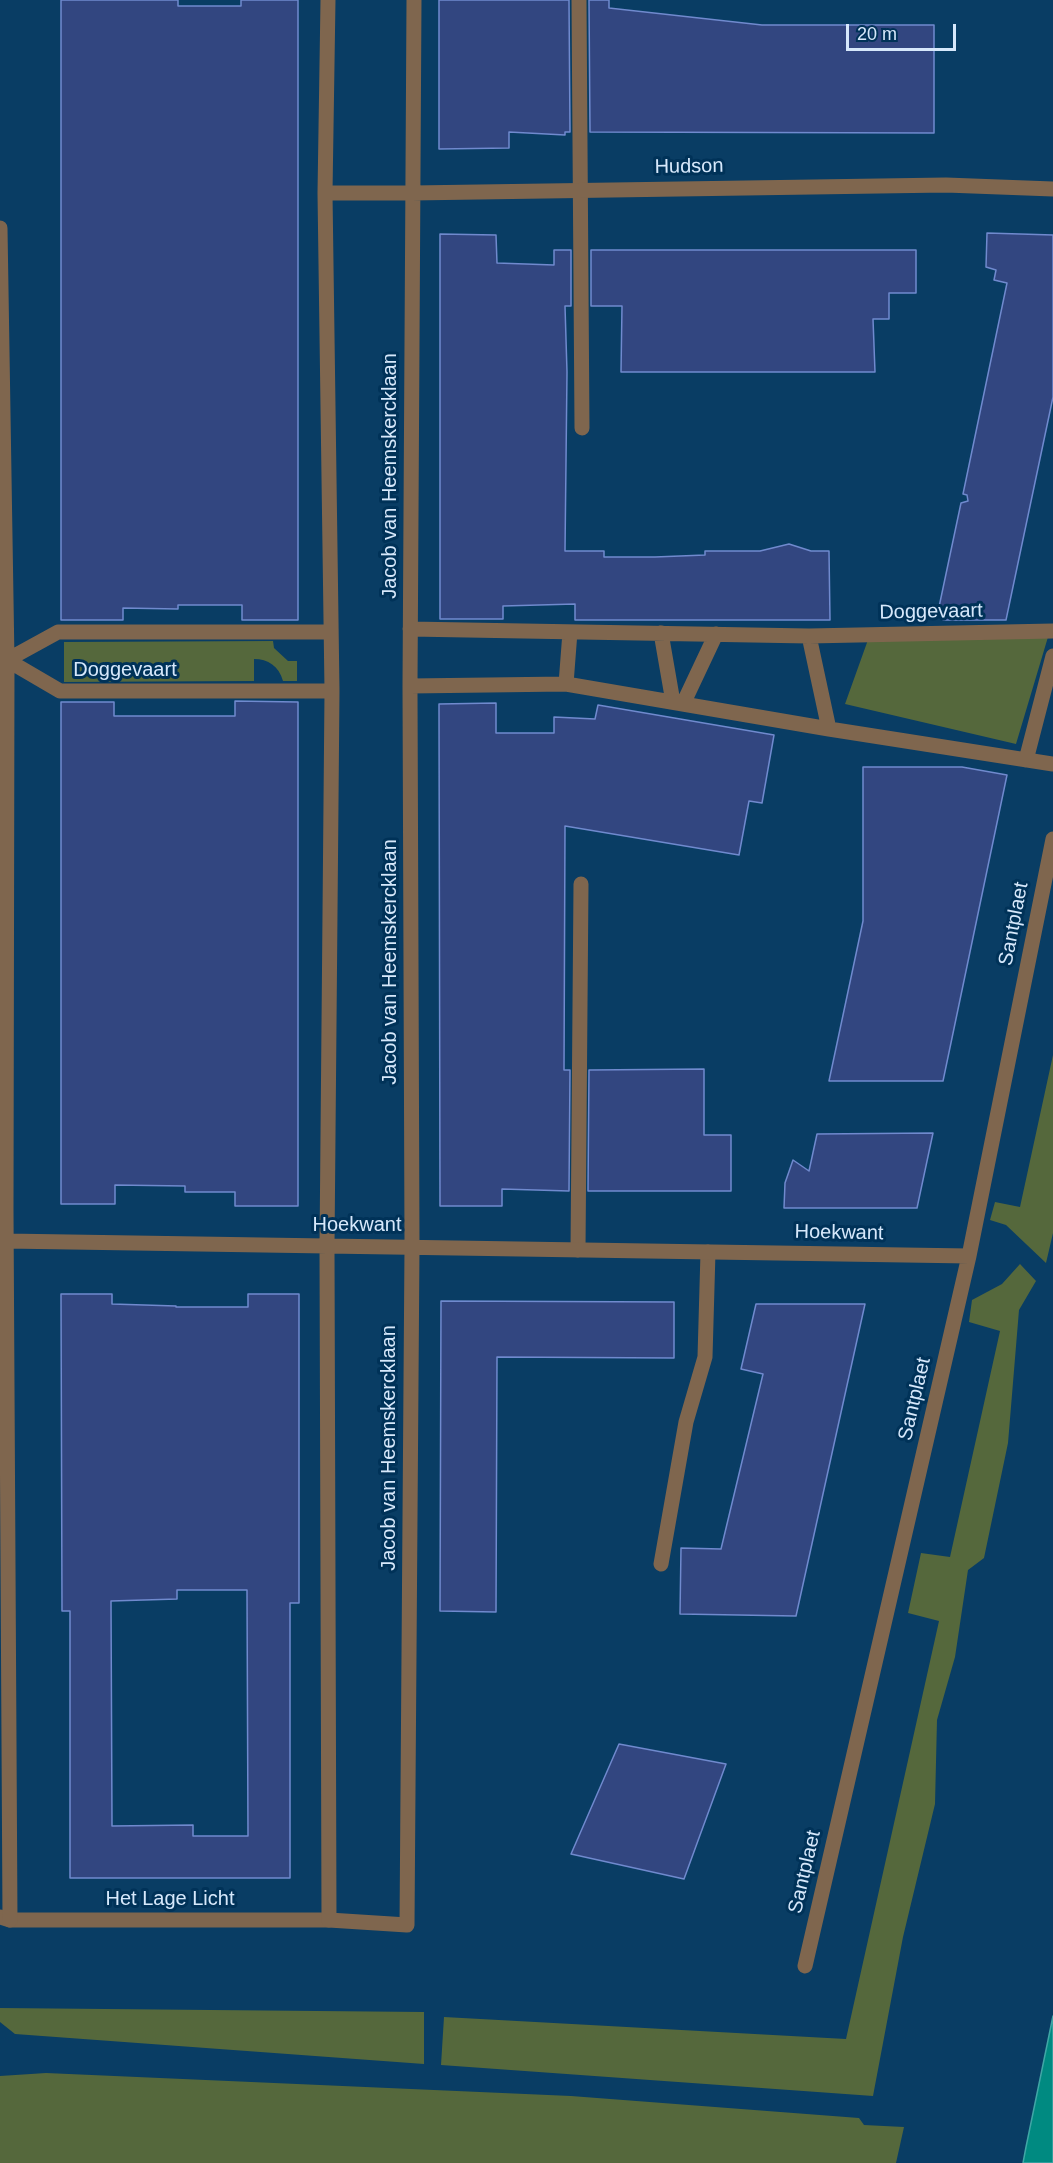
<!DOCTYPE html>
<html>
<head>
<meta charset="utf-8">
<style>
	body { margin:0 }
	#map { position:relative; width:1053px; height:2163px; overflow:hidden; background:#093d64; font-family:Arial,sans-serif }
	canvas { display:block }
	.scale { position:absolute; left:846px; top:24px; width:110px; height:27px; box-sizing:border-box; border:3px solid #d6e8fb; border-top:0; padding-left:8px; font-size:18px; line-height:21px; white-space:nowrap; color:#d6e8fb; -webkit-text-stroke:4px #003258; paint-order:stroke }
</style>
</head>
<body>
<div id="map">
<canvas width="1053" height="2163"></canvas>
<div class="scale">20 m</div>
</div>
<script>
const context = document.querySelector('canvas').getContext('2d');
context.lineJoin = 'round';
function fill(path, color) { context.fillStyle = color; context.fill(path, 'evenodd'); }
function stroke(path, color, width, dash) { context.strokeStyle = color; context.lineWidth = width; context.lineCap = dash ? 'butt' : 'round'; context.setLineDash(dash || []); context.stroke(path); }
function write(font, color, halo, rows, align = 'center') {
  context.font = font + ' Arial,sans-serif'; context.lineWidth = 6; context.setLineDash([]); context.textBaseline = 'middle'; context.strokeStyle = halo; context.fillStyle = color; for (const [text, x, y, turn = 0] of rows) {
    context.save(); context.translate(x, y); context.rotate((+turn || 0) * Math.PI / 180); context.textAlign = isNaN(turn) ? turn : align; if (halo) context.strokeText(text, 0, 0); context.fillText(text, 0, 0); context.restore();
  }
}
fill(new Path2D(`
	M 869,637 L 1048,637 L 1016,744 L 845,704 Z
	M 273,641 L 274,648 L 288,661 L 297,661 L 297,681 L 283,681 C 279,666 268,659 254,659 L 254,681 L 64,682 L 64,642 Z
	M 1053,1055 L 1053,1233 L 1046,1263 L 1006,1225 L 990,1220 L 995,1202 L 1020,1207 Z
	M 1020,1264 L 1036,1281 L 1019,1310 L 1008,1443 L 984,1558 L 968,1570 L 955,1657 L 937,1720 L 935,1804 L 903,1937 L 873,2096 L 441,2065 L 444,2017 L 846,2039 L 939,1621 L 908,1613 L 921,1553 L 950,1557 L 1000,1331 L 969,1322 L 972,1300 L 1002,1284 Z
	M 0,2008 L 424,2012 L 424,2064 L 15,2034 L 0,2022 Z
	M 46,2073 L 571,2096 L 859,2118 L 864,2125 L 904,2127 L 896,2163 L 0,2163 L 0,2076 Z`), '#55683c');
const water = new Path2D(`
	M 1053,2016 L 1053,2163 L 1023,2163 L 1026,2147 Z`);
fill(water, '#008a81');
stroke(water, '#40a6a6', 1.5);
const building = new Path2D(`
	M 61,0 L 178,0 L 178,6 L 241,6 L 241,0 L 298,0 L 298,620 L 242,620 L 242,605 L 178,605 L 178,609 L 123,608 L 123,620 L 61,620 Z
	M 439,0 L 569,0 L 570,132 L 565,132 L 565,135 L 509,132 L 509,148 L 439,149 Z
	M 589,0 L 609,0 L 609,8 L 762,25 L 934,25 L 934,133 L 590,132 Z
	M 987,233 L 1053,235 L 1053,397 L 1006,620 L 943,620 L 947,608 L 939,607 L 961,503 L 968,501 L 967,495 L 963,494 L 1007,283 L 994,280 L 996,270 L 986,267 Z
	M 440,234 L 496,235 L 497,263 L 554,265 L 554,250 L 571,250 L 571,306 L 565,306 L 567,372 L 565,551 L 604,551 L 604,557 L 655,557 L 705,555 L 705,551 L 760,551 L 789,544 L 811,551 L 829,551 L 830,620 L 575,620 L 575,604 L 503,606 L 503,619 L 440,619 Z
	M 591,250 L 916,250 L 916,293 L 889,293 L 889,319 L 873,319 L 875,372 L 621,372 L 622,306 L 591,306 Z
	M 235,701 L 298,702 L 298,1206 L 235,1206 L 235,1192 L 185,1192 L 185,1186 L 115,1185 L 115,1204 L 61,1204 L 61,702 L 114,702 L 114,716 L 235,716 Z
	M 496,703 L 496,733 L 554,733 L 554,717 L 595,719 L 598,705 L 774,735 L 762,803 L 749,801 L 739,855 L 565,826 L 564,1070 L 570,1070 L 569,1191 L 502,1189 L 502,1206 L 440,1206 L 439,704 Z
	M 863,767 L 962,767 L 1007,775 L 943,1081 L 829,1081 L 863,921 Z
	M 704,1069 L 704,1135 L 731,1135 L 731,1191 L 588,1191 L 589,1070 Z
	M 933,1133 L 917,1208 L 784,1208 L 785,1183 L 793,1160 L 809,1171 L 817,1134 Z
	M 61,1294 L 112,1294 L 112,1304 L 176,1306 L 176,1307 L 248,1307 L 248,1294 L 299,1294 L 299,1603 L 290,1603 L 290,1878 L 70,1878 L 70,1611 L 62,1611 ZM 177,1590 L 247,1590 L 248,1836 L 193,1836 L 193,1825 L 112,1826 L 111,1601 L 177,1599 Z
	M 441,1301 L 674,1302 L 674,1358 L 497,1357 L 496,1612 L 440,1611 Z
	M 756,1304 L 865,1304 L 796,1616 L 680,1614 L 681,1548 L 721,1549 L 763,1374 L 741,1369 Z
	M 619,1744 L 726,1764 L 684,1879 L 571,1854 Z`);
fill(building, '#324680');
stroke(building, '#708ace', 1.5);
stroke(new Path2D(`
	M 579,0 L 582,428
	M 578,1250 L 581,884
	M 661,1564 L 686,1422 L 705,1357 L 708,1252
	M 0,1917 L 10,1920 L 329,1920`), '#7f664e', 15);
stroke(new Path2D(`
	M 328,0 L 325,193 L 332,691 L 327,1246 L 329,1920 L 407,1925 L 412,1246 L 410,686 L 414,0
	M 325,193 L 412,193 L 946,185 L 1053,189
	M 0,228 L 7,660 L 6,1209 L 10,1920
	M 331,632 L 58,632 L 7,660 L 60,691 L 332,691
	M 661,633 L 673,702
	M 809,636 L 1053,631
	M 566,684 L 570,632
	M 410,686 L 566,684 L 829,729 L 809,636 L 410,629
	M 683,704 L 716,634
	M 829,729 L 1053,764
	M 1026,760 L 1053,656
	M 6,1241 L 969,1256
	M 805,1966 L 969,1256 L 1053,839`), '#7f664e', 15);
write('20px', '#d6e8fb', '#003258', [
	["Hudson",689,167,-1],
	["Jacob van Heemskercklaan",390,476,-90],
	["Doggevaart",931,612,-1],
	["Doggevaart",125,670],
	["Santplaet",1014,924,-79],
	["Jacob van Heemskercklaan",390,962,-90],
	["Hoekwant",357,1225],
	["Hoekwant",839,1233,1],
	["Santplaet",915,1399,-77],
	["Jacob van Heemskercklaan",389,1448,-90],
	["Santplaet",805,1872,-77],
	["Het Lage Licht",170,1899]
]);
</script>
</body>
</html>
